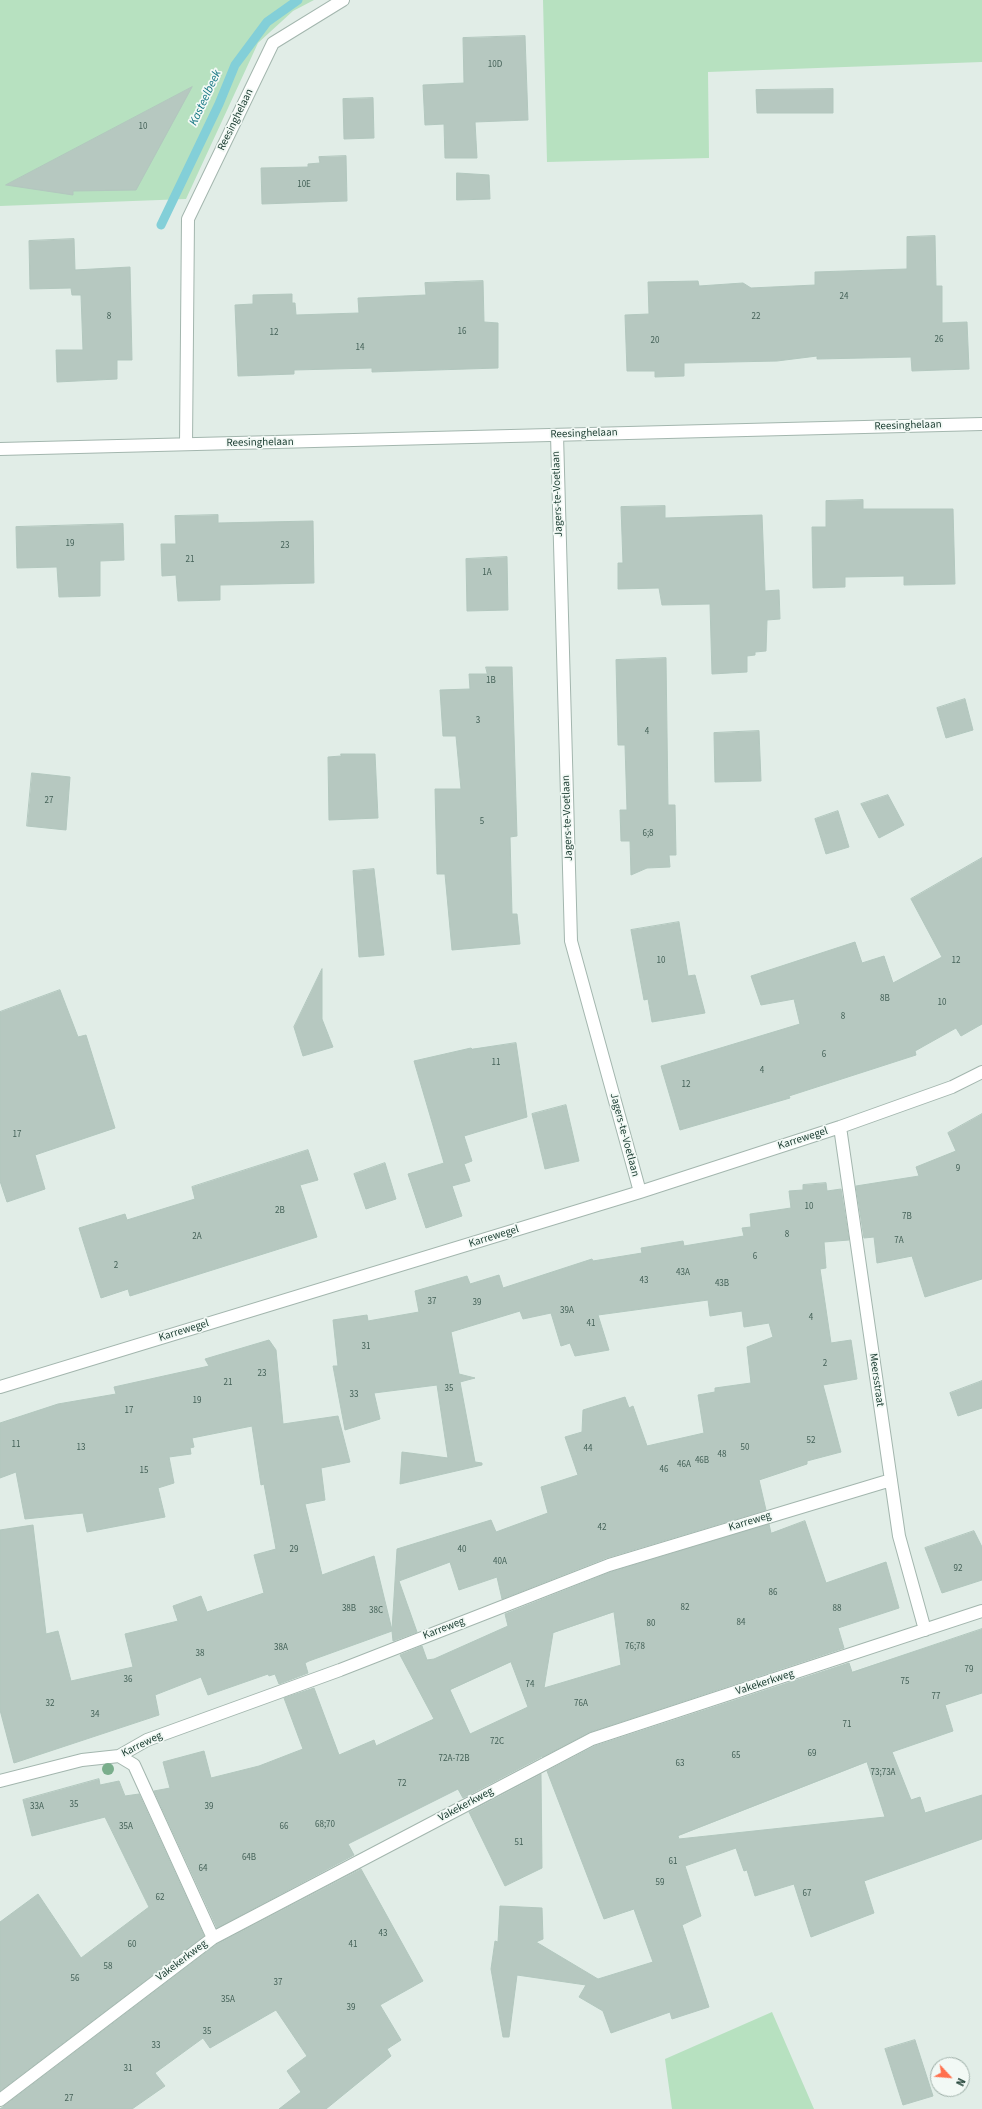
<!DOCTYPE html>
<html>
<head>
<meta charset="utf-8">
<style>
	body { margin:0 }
	#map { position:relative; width:982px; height:2109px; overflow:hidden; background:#e1ede7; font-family:"Source Sans 3",sans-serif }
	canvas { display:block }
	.north { position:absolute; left:930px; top:2057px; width:40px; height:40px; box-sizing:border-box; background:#f2f9f5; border:1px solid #9eafa8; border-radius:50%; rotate:116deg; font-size:11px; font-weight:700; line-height:16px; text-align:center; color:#1f4035 }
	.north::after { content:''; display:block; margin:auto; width:14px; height:18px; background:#ff704d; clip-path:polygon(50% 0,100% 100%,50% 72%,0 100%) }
</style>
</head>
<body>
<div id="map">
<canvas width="982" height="2109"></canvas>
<div class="north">N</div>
</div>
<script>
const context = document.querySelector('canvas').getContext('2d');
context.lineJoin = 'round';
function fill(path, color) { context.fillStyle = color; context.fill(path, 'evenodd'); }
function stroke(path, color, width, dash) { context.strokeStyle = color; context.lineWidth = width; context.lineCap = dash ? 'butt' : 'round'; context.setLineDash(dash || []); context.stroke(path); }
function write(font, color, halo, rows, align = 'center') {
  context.font = font + ' "Source Sans 3",sans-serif'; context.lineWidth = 3.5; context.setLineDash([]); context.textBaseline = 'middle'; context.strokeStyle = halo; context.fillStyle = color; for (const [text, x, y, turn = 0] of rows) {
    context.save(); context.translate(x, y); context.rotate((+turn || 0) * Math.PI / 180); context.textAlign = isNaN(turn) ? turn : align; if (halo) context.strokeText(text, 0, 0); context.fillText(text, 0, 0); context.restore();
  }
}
fill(new Path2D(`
	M 0,0 L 314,0 L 293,11 L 258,43 L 186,199 L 0,206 Z
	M 543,0 L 982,0 L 982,62 L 708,72 L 709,158 L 547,162 Z
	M 772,2012 L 814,2109 L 672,2109 L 665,2059 Z`), '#b7e1c0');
stroke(new Path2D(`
	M 161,225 L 219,104 L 235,65 L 267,22 L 298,0`), '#83cfd8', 9);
const building = new Path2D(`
	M 525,36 L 528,120 L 475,122 L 477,158 L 445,158 L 444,124 L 425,125 L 423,85 L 464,83 L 463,38 Z
	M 192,87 L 136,190 L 73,191 L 73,195 L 6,185 Z
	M 833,89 L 833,113 L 757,113 L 756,90 Z
	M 373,98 L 374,138 L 344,139 L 343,99 Z
	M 346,156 L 347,201 L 262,204 L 261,168 L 308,167 L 308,164 L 320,163 L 319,157 Z
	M 457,173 L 489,175 L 490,199 L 457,200 Z
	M 935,236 L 936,286 L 942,286 L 942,323 L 967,322 L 969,369 L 912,371 L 911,357 L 817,359 L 817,356 L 777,361 L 684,363 L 684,376 L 655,377 L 655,371 L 627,371 L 625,315 L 649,314 L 648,282 L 698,281 L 699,286 L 743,283 L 751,288 L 815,285 L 815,272 L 907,269 L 907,237 Z
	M 74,239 L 75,270 L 130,267 L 132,360 L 117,360 L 117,379 L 57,382 L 56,350 L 83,350 L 81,295 L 72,295 L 71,288 L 30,289 L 29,241 Z
	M 483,281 L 484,322 L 498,323 L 498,368 L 372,372 L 372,368 L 294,370 L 294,374 L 238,376 L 235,305 L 253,304 L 253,295 L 292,294 L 292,303 L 295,303 L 296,315 L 359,313 L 358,298 L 426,295 L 425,283 Z
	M 863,500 L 863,509 L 953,509 L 955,584 L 904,585 L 904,576 L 845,577 L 845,587 L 813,588 L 812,527 L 826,527 L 826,501 Z
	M 665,506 L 665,518 L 762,515 L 765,591 L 779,590 L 780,619 L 767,620 L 766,651 L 755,652 L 755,655 L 747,656 L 747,672 L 712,674 L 710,604 L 662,605 L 659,588 L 618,589 L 618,563 L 623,563 L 621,507 Z
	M 218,515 L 218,523 L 313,521 L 314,583 L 220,585 L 220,600 L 178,601 L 176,575 L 162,576 L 161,544 L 176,544 L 175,516 Z
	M 123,524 L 124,560 L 100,561 L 100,596 L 59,597 L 57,567 L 17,568 L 16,527 Z
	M 507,557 L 508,610 L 467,611 L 466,559 Z
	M 666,658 L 668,805 L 675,805 L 676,855 L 669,855 L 670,867 L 647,868 L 631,875 L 630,841 L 621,841 L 620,810 L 627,810 L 625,745 L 618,745 L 616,660 Z
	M 486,667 L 512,667 L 517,836 L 510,837 L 512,914 L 517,914 L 520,944 L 452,950 L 445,874 L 437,874 L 435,789 L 461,789 L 456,736 L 443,736 L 440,690 L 470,689 L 469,674 L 487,674 Z
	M 965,699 L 973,730 L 946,738 L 937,708 Z
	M 759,731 L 761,781 L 715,782 L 714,733 Z
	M 341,754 L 375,754 L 378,818 L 329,820 L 328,757 L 341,756 Z
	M 32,773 L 70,777 L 66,830 L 27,826 Z
	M 888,795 L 904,825 L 879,838 L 861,804 Z
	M 838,811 L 849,847 L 826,854 L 815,819 Z
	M 982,858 L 982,1024 L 961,1036 L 956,1028 L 915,1051 L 916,1055 L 789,1096 L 790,1098 L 680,1130 L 661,1066 L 800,1024 L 794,999 L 761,1005 L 751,976 L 855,942 L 862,963 L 884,956 L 893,983 L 942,957 L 911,899 Z
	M 374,869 L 384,955 L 359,957 L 353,871 Z
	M 679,922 L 688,976 L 695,975 L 705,1013 L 652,1022 L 648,999 L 644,1000 L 631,930 Z
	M 322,969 L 322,1019 L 333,1047 L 303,1056 L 294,1027 Z
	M 60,990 L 78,1037 L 86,1035 L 115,1128 L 35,1155 L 45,1189 L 7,1202 L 0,1181 L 0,1012 Z
	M 516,1043 L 527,1117 L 464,1136 L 472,1161 L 464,1164 L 470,1181 L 452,1186 L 462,1216 L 426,1228 L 408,1174 L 444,1163 L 414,1061 L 471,1048 L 472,1049 Z
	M 566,1105 L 579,1161 L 545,1169 L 532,1114 Z
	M 982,1114 L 982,1279 L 925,1297 L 912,1256 L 877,1263 L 874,1237 L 864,1238 L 856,1186 L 919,1176 L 916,1167 L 956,1151 L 948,1133 Z
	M 308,1150 L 318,1180 L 300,1185 L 317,1237 L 130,1296 L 128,1289 L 101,1298 L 79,1228 L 125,1214 L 127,1220 L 195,1199 L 192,1187 Z
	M 385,1163 L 396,1199 L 366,1209 L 354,1174 Z
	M 826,1183 L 827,1191 L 841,1189 L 849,1240 L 824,1242 L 826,1268 L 820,1269 L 831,1343 L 851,1340 L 857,1379 L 823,1385 L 841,1452 L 807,1461 L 807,1464 L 759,1480 L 766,1510 L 606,1558 L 502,1599 L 497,1577 L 459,1590 L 450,1562 L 399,1581 L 417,1632 L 393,1641 L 392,1631 L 309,1661 L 305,1663 L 308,1673 L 279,1684 L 275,1674 L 269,1676 L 268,1674 L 208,1695 L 201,1677 L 155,1695 L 159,1715 L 14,1763 L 0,1710 L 0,1530 L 33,1525 L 46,1634 L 58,1631 L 71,1681 L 133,1667 L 125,1634 L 178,1621 L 173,1606 L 201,1596 L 207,1612 L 264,1593 L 254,1555 L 276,1549 L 264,1484 L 261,1485 L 252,1426 L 192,1438 L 194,1447 L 190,1448 L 191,1454 L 169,1457 L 174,1483 L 158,1488 L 165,1517 L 87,1532 L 83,1513 L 25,1519 L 16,1472 L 0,1478 L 0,1423 L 58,1404 L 116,1394 L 114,1387 L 209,1366 L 205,1359 L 269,1340 L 276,1350 L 283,1424 L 338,1416 L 350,1462 L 321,1468 L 325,1500 L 305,1504 L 322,1575 L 374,1556 L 392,1630 L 397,1549 L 491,1520 L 496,1532 L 548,1513 L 541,1487 L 578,1475 L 565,1437 L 582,1432 L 583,1410 L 625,1397 L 629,1408 L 633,1406 L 647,1446 L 704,1433 L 698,1395 L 715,1392 L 715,1388 L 751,1383 L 747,1347 L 773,1337 L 769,1323 L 744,1327 L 742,1311 L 710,1316 L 708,1300 L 598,1315 L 609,1350 L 575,1356 L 570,1343 L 561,1346 L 551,1313 L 523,1319 L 520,1311 L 451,1332 L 459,1374 L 475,1378 L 460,1382 L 475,1462 L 482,1463 L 482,1465 L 400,1484 L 402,1452 L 448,1458 L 437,1385 L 374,1393 L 380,1419 L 345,1430 L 333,1366 L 338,1366 L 333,1320 L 367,1315 L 368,1321 L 419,1312 L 415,1291 L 467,1276 L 470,1284 L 499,1275 L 503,1288 L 592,1259 L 593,1261 L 642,1253 L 641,1248 L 683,1241 L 684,1246 L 744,1236 L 742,1228 L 751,1227 L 750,1214 L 791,1208 L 789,1191 L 803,1190 L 803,1185 Z
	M 982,1381 L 982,1408 L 958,1416 L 950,1393 Z
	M 805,1521 L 826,1583 L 886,1562 L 899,1608 L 838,1628 L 844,1648 L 590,1732 L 542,1757 L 541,1755 L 541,1757 L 463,1798 L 458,1789 L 348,1844 L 354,1855 L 217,1928 L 154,1791 L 170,1788 L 163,1762 L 204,1751 L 211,1778 L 259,1766 L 303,1749 L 284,1698 L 314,1688 L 339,1755 L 374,1740 L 376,1746 L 434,1719 L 400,1655 L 422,1646 L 427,1660 L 434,1659 L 508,1626 L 505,1614 L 611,1572 L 769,1524 L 771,1533 ZM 614,1612 L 621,1665 L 544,1688 L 553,1633 ZM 511,1662 L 528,1707 L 470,1734 L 450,1690 Z
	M 974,1531 L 982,1547 L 982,1580 L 942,1593 L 925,1548 Z
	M 982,1629 L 982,1693 L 945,1705 L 953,1731 L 892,1752 L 911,1800 L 920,1797 L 925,1813 L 982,1795 L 982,1839 L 864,1881 L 874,1913 L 811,1937 L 794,1884 L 755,1896 L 747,1870 L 744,1871 L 736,1848 L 685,1866 L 701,1916 L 682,1925 L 709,2007 L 672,2019 L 670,2012 L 611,2033 L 603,2011 L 579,1997 L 586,1985 L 517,1975 L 509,2037 L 503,2037 L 491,1969 L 495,1941 L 498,1942 L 500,1906 L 542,1908 L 543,1939 L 536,1942 L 598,1979 L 653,1962 L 634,1909 L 604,1919 L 547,1771 L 595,1746 L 849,1663 L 852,1672 ZM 867,1762 L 885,1817 L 679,1839 L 678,1836 Z
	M 541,1774 L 542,1868 L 505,1886 L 469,1812 Z
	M 99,1779 L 100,1785 L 119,1781 L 125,1796 L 139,1794 L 204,1936 L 0,2091 L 0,1922 L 38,1894 L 81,1958 L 149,1907 L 105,1817 L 32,1836 L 23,1800 Z
	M 361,1869 L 423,1981 L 380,2005 L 401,2040 L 387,2049 L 391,2056 L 326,2109 L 279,2109 L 301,2092 L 287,2071 L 307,2056 L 276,2010 L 210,2048 L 203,2038 L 155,2073 L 165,2086 L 132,2109 L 0,2109 L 217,1944 Z
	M 915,2040 L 933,2096 L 903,2105 L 885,2049 Z`);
fill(building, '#b6c8c0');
stroke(building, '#b2c7be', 1);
const street = new Path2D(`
	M 557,435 L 571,941 L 640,1192
	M 186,444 L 188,219 L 273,43 L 343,0
	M 0,449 L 982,424
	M 840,1127 L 899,1536 L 925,1630
	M 0,1387 L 640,1192 L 840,1127 L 952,1087 L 982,1072
	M 119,1756 L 134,1765 L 213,1938
	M 0,1781 L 82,1760 L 119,1756 L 147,1740 L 340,1670 L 609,1565 L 891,1480
	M 0,2100 L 213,1938 L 592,1739 L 982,1611`);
stroke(street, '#a3b6ae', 14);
stroke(street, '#fff', 12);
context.fillStyle = '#7aae8c';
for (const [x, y] of [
	[108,1769]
]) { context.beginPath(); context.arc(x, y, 6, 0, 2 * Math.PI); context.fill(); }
write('9px', '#456258', null, [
	["10D",495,65],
	["10",143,127],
	["10E",304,185],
	["24",844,297],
	["8",109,317],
	["22",756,317],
	["16",462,332],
	["12",274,333],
	["26",939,340],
	["20",655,341],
	["14",360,348],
	["19",70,544],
	["23",285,546],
	["21",190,560],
	["1A",487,573],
	["1B",491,681],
	["3",478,721],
	["4",647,732],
	["27",49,801],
	["5",482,822],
	["6;8",648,834],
	["10",661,961],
	["12",956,961],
	["8B",885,999],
	["10",942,1003],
	["8",843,1017],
	["6",824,1055],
	["11",496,1063],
	["4",762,1071],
	["12",686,1085],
	["17",17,1135],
	["9",958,1169],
	["10",809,1207],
	["2B",280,1211],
	["7B",907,1217],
	["8",787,1235],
	["2A",197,1237],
	["7A",899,1241],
	["6",755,1257],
	["2",116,1266],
	["43A",683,1273],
	["43",644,1281],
	["43B",722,1284],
	["37",432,1302],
	["39",477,1303],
	["39A",567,1311],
	["4",811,1318],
	["41",591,1324],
	["31",366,1347],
	["2",825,1364],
	["23",262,1374],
	["21",228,1383],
	["35",449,1389],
	["33",354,1395],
	["19",197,1401],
	["17",129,1411],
	["52",811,1441],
	["11",16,1445],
	["13",81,1448],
	["50",745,1448],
	["44",588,1449],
	["48",722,1455],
	["46B",702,1461],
	["46A",684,1465],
	["46",664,1470],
	["15",144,1471],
	["42",602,1528],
	["29",294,1550],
	["40",462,1550],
	["40A",500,1562],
	["92",958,1569],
	["86",773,1593],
	["82",685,1608],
	["38B",349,1609],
	["88",837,1609],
	["38C",376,1611],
	["84",741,1623],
	["80",651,1624],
	["76;78",635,1647],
	["38A",281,1648],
	["38",200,1654],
	["79",969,1670],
	["36",128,1680],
	["75",905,1682],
	["74",530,1685],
	["77",936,1697],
	["32",50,1704],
	["76A",581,1704],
	["34",95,1715],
	["71",847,1725],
	["72C",497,1742],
	["69",812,1754],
	["65",736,1756],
	["72A-72B",454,1759],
	["63",680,1764],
	["73;73A",883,1773],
	["72",402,1784],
	["35",74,1805],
	["33A",37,1807],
	["39",209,1807],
	["68;70",325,1825],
	["35A",126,1827],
	["66",284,1827],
	["51",519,1843],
	["64B",249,1858],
	["61",673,1862],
	["64",203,1869],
	["59",660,1883],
	["67",807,1894],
	["62",160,1898],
	["43",383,1934],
	["60",132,1945],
	["41",353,1945],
	["58",108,1967],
	["56",75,1979],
	["37",278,1983],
	["35A",228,2000],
	["39",351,2008],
	["35",207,2032],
	["33",156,2046],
	["31",128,2069],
	["27",69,2099]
]);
write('11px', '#1f4035', '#f2f9f5', [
	["Reesinghelaan",236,120,-64],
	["Reesinghelaan",908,426,-2],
	["Reesinghelaan",584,434,-2],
	["Reesinghelaan",260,443,-1],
	["Jagers-te-Voetlaan",558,494,-92],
	["Jagers-te-Voetlaan",568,818,-92],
	["Jagers-te-Voetlaan",624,1135,75],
	["Karrewegel",803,1139,-18],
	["Karrewegel",494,1237,-17],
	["Karrewegel",184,1331,-17],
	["Meersstraat",876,1380,82],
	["Karreweg",750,1522,-17],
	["Karreweg",444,1629,-21],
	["Vakekerkweg",765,1683,-18],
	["Karreweg",142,1745,-26],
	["Vakekerkweg",466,1805,-28],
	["Vakekerkweg",182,1961,-37]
]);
write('italic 12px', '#137582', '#f2f9f5', [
	["Kasteelbeek",206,98,-65]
]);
</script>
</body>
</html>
